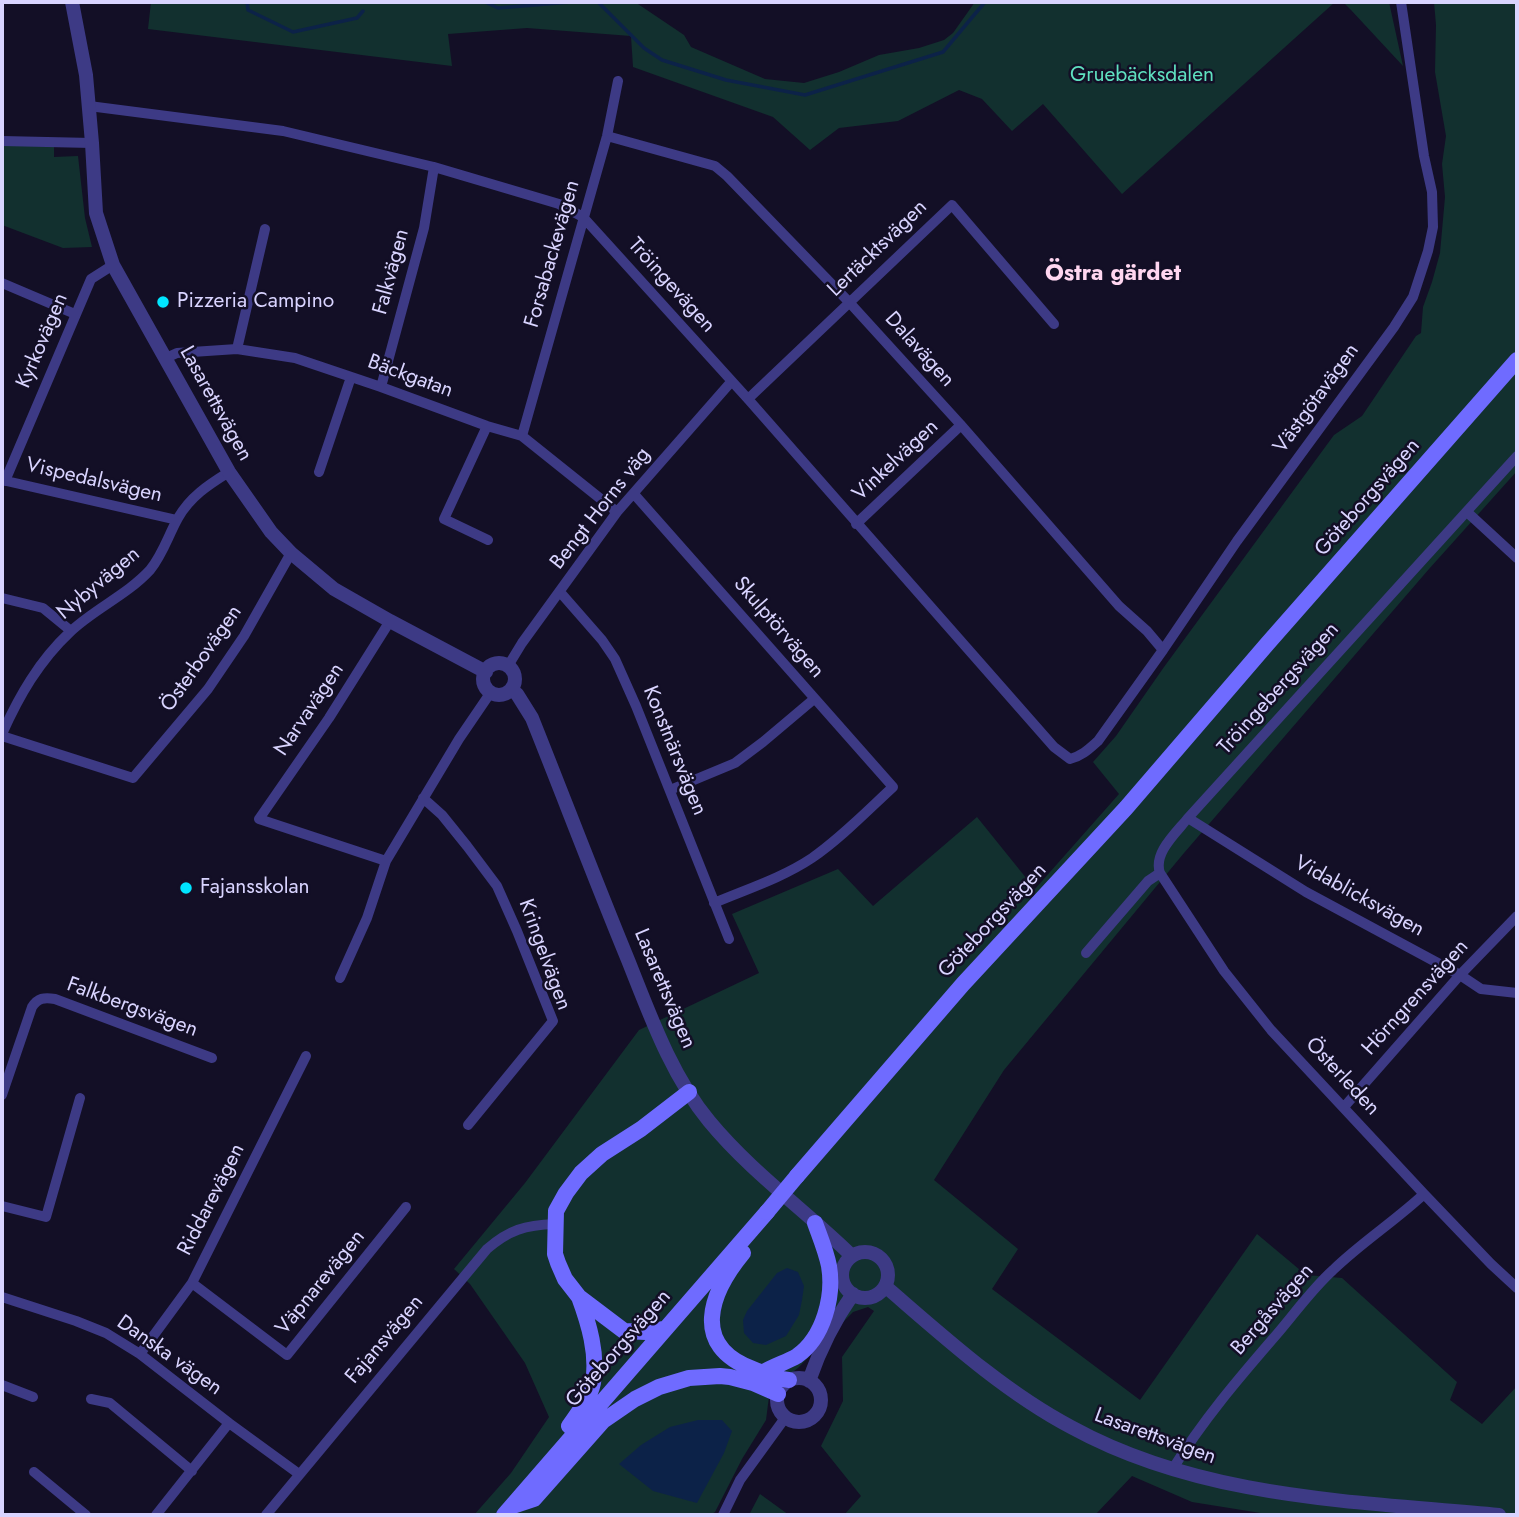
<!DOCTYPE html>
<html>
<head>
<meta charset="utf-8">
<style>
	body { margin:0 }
	#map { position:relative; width:1519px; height:1517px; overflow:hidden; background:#130f26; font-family:Jost,sans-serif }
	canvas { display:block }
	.frame { position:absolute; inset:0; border:4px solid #d9d4ff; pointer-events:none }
</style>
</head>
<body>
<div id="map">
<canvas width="1519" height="1517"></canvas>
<div class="frame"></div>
</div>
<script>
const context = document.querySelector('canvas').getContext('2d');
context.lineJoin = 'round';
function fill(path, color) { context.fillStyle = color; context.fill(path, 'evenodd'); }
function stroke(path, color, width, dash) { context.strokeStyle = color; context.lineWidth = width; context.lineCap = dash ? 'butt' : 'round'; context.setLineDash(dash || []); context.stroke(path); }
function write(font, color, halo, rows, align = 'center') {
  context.font = font + ' Jost,sans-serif'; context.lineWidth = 5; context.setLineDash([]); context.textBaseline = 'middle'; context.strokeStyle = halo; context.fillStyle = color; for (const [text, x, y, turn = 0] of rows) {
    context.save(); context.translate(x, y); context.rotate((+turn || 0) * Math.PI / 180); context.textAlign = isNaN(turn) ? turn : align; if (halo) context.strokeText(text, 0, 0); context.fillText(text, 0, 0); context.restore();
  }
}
fill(new Path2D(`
	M 151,2 L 635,2 L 684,35 L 691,47 L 765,79 L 804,83 L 839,72 L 879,55 L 919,48 L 944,40 L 953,33 L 975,2 L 1335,2 L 1122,194 L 1043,104 L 1012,131 L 982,99 L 959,90 L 898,121 L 839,128 L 810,150 L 773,117 L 633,67 L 631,36 L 527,28 L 448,34 L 452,66 L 148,29 Z
	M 1343,2 L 1389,2 L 1403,66 L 1351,10 Z
	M 1434,2 L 1517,2 L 1517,471 L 1429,569 L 1184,853 L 1004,1070 L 934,1180 L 1018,1249 L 992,1289 L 1140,1400 L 1257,1234 L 1306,1275 L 1342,1278 L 1457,1382 L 1450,1400 L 1482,1424 L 1517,1386 L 1517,1515 L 1273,1515 L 1192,1502 L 1132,1476 L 1095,1515 L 844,1515 L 861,1496 L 821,1446 L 843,1401 L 842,1357 L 874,1311 L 868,1307 L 853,1312 L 798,1368 L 770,1389 L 766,1420 L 742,1459 L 715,1512 L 710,1515 L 474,1515 L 511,1473 L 549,1417 L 525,1363 L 470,1284 L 454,1269 L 525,1183 L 639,1030 L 759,973 L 732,914 L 838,869 L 873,906 L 977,817 L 1035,889 L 1119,794 L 1093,762 L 1116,736 L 1164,667 L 1334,435 L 1362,416 L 1416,336 L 1421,333 L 1423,307 L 1432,282 L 1440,253 L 1445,197 L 1442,164 L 1446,136 L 1435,72 L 1436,25 Z
	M 2,144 L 54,145 L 54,157 L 78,156 L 85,218 L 92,247 L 63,248 L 2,225 Z
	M 760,1494 L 789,1515 L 749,1515 Z`), '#12302f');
fill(new Path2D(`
	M 787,1268 L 798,1272 L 804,1286 L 802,1300 L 799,1315 L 786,1336 L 766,1345 L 753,1343 L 744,1333 L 743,1320 L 747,1311 L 777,1273 Z
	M 698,1420 L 722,1420 L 732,1431 L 724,1453 L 697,1503 L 653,1491 L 619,1464 L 641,1445 L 670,1427 Z`), '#0c2248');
stroke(new Path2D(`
	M 247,2 L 248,10 L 293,32 L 357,18 L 363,11
	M 485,2 L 498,8 L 571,2
	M 598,2 L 644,48 L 662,60 L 726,80 L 805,95 L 943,52 L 985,2`), '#0c2248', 3.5);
stroke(new Path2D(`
	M 89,106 L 283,131 L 434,167 L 559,204 L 583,217 L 748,399 L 1054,747 L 1070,759 C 1082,756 1089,749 1098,741 L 1163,650 L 1237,541 L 1394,327 L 1413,297 L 1428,251 L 1433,227 L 1432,192 L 1424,156 L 1401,2
	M 607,136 L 715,166 L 727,176 L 849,302 L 961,425 L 1119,606 L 1147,631 L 1163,650
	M 2,141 L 92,143
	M 2,283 L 75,314
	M 237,349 L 265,229
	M 166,358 L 177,353 L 237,349 L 295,358 L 381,387 L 487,426 L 522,436 L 617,512
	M 381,387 L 424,228 L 434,167
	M 748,399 L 952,205 L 1054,324
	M 487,426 L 444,519 L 488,540
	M 522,436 L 607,136 L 618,81
	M 1517,456 L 1188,818 C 1176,833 1153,853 1160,873 L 1224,971 L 1271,1030 L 1424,1194 L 1491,1264 L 1517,1288
	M 319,472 L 351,377
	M 2,480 L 177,520
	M 5,481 L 91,279 L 113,265
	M 634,494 L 893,787 C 867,811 841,838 812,858 C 782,878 747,889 714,903
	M 1467,512 L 1517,558
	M 856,524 L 961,425
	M 560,592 L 602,640 L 615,659 L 636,706 L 729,939
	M 2,598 L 43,608 L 71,631
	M 508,666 L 522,643 L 617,512 L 731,382
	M 2,734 C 19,696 39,661 70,632 C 94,609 127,595 150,570 C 163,554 168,536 178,518 C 190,497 208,485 229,472
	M 2,736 L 133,778 L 208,689 L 244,636 L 291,553
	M 670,790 L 735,763 L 763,742 L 814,699
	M 423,798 L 442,815 L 467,846 L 497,886 L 517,931 L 553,1021 L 468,1125
	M 1188,818 L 1306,892 L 1460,975 L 1481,989 L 1517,993
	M 386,861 L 259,819 L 329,718 L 390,621
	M 1086,953 L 1148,881 L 1160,873
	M 340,978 L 367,918 L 386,861 L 459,739 L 491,692
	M 2,1095 L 32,1007 C 38,998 44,997 55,999 L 212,1058
	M 1344,1107 L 1460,975 L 1517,916
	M 2,1206 L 46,1217 L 80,1098
	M 192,1283 L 287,1355 L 406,1207
	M 2,1297 L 76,1321 L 106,1333 L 140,1354 L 229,1423 L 299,1474
	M 140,1354 L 192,1283 L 306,1056
	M 2,1385 L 33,1397
	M 91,1399 L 110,1403 L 192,1471
	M 1172,1470 C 1203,1420 1238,1379 1277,1334 C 1295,1313 1312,1289 1333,1270 C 1362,1242 1395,1221 1424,1194
	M 34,1472 L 86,1515
	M 156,1515 L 229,1423
	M 266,1515 L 487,1249 C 509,1230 525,1225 555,1224
	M 723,1515 L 740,1480 L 785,1418`), '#3d3a85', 10);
stroke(new Path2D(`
	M 72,2 L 86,75 L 92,143 L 96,213 L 113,265 L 229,472 L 271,532 L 291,553 L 334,589 L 390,621 L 486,672
	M483 679a16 16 0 1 1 32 0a16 16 0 1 1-32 0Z
	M 511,690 L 517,694 L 532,718 C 564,798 595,880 628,960 C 650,1015 671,1075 709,1121 C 751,1172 805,1210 852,1256
	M842 1275a23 23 0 1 1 46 0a23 23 0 1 1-46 0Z
	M 885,1286 C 943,1336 1003,1391 1071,1427 C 1202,1499 1354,1501 1499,1515
	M777 1400a22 22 0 1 1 44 0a22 22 0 1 1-44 0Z
	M 809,1381 C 820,1349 834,1321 853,1294`), '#3d3a85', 14);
stroke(new Path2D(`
	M 797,1176 L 963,984 L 1126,808 L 1268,643 L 1517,360
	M 743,1253 C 710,1293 690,1346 753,1369 C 766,1374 775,1379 789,1380
	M 664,1329 L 646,1332 L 624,1331 L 579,1297 L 565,1279 L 558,1263 L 555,1254 L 556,1211 L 566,1193 L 581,1173 L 602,1154 L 641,1129 L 689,1092
	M 762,1373 C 773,1366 787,1362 797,1356 C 824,1337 834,1296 829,1266 C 826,1251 820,1237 815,1223
	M 569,1426 C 578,1413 590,1398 593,1383 C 598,1354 589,1324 579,1297
	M 513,1506 L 534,1499 L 603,1421 L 635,1399 L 659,1387 L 689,1378 L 720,1376 L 730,1377 L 753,1383 L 778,1394
	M 504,1515 L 767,1212`), '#6f6bff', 16);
stroke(new Path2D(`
	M 767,1212 L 797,1176`), '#6f6bff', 16);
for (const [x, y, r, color] of [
	[163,302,7,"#00e5ff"],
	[186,888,7,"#00e5ff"]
]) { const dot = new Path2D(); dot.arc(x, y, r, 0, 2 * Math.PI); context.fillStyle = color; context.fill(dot); stroke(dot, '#130f26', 2.5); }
write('21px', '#5fe0c0', '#130f26', [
	["Gruebäcksdalen",1142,76]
]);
write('21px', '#d9d4ff', '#130f26', [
	["Lertäcktsvägen",878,249,-44],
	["Forsabackevägen",553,254,-74],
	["Falkvägen",392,272,-75],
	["Tröingevägen",671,286,48],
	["Kyrkovägen",43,341,-67],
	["Dalavägen",919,350,48],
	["Bäckgatan",410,377,20],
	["Västgötavägen",1317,399,-54],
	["Lasarettsvägen",215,404,61],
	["Vinkelvägen",896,461,-43],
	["Vispedalsvägen",94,481,13],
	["Göteborgsvägen",1368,498,-49],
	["Bengt Horns väg",601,509,-52],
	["Nybyvägen",99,584,-40],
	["Skulptörvägen",778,628,49],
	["Österbovägen",202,659,-55],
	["Tröingebergsvägen",1279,689,-48],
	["Narvavägen",310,710,-56],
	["Konstnärsvägen",674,751,68],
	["Vidablicksvägen",1359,897,29],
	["Göteborgsvägen",993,921,-47],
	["Kringelvägen",544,955,70],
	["Lasarettsvägen",664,989,67],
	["Hörngrensvägen",1416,998,-48],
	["Falkbergsvägen",132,1008,20],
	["Österleden",1342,1077,47],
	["Riddarevägen",212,1200,-63],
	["Väpnarevägen",321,1283,-51],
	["Bergåsvägen",1273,1310,-49],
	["Fajansvägen",385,1340,-50],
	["Göteborgsvägen",619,1349,-49],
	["Danska vägen",169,1356,35],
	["Lasarettsvägen",1155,1437,20]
]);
write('21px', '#d9d4ff', '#130f26', [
	["Pizzeria Campino",177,302],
	["Fajansskolan",200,888]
], 'left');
write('bold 23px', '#ffd6f0', '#130f26', [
	["Östra gärdet",1113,274]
]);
</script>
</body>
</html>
